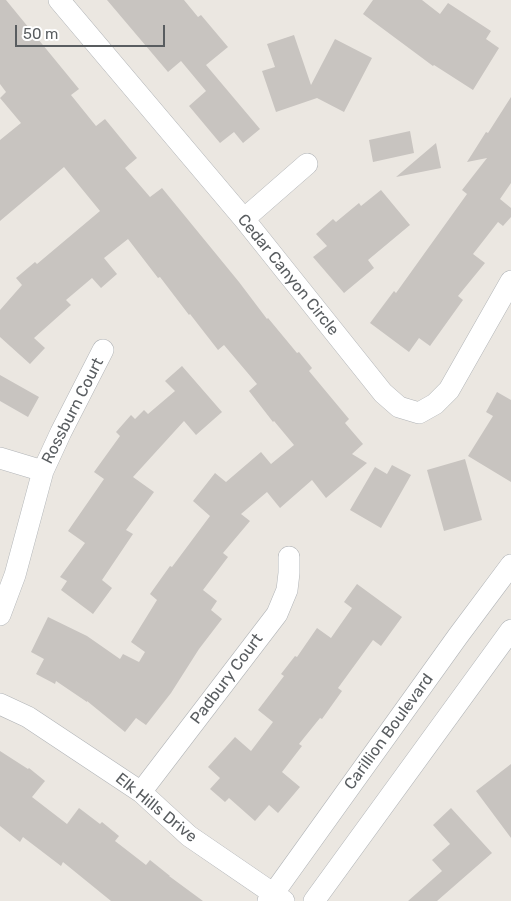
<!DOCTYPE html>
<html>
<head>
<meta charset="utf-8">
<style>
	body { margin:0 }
	#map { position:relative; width:511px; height:901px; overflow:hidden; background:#ebe7e1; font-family:Rubik,sans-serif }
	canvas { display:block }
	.scale { position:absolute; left:15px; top:25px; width:150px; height:22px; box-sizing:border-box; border:2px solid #595d60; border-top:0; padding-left:6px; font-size:15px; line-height:18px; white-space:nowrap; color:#595d60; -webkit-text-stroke:4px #fff; paint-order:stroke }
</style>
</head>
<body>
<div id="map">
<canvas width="511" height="901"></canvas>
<div class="scale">50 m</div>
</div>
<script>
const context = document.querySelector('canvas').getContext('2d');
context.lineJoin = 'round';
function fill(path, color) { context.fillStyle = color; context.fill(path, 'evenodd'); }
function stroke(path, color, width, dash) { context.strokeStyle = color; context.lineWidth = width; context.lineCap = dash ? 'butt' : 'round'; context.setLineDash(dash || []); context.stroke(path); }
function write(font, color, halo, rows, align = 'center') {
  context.font = font + ' Rubik,sans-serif'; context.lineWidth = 4; context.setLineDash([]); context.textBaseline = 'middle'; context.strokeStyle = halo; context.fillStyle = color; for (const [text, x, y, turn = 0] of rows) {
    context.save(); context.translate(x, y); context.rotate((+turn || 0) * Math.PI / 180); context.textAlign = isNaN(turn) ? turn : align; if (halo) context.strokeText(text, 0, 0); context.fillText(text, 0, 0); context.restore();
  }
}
fill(new Path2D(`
	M 0,0 L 6,0 L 79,89 L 71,95 L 96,126 L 105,119 L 137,158 L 125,168 L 150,197 L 162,188 L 239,282 L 267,319 L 268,318 L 297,353 L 299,352 L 312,368 L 309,371 L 349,419 L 345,423 L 363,444 L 352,454 L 367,463 L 326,498 L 312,480 L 280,508 L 267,492 L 241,514 L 250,521 L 223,553 L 228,557 L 203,590 L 217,601 L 211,610 L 222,619 L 199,649 L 171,693 L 146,725 L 136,718 L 125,732 L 87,701 L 87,702 L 56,681 L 55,684 L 36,674 L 44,659 L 31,652 L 48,617 L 87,636 L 120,659 L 123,654 L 139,662 L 145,652 L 131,642 L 157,600 L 150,594 L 170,566 L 172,567 L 210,516 L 193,501 L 215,473 L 226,482 L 261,452 L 271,464 L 294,445 L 274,421 L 273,422 L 249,391 L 257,384 L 224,345 L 218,350 L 190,314 L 189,315 L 160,277 L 158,278 L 128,239 L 104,258 L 117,274 L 101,288 L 92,278 L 66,300 L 71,305 L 34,338 L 45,348 L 30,364 L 0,337 L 0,310 L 22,285 L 16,278 L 35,262 L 37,264 L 100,211 L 64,167 L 0,221 L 0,140 L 21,123 L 0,98 L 6,92 L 0,84 Z
	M 107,0 L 184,0 L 198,17 L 201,15 L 228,47 L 206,65 L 260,129 L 243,143 L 234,132 L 220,143 L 189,106 L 206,91 L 181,61 L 168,72 Z
	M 373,0 L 422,0 L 440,14 L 448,3 L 491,31 L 486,39 L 499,48 L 473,90 L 434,65 L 433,66 L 363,14 Z
	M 294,35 L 311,85 L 335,39 L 372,58 L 344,112 L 317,98 L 276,112 L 262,71 L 275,67 L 267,44 Z
	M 511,97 L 511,183 L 500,199 L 511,208 L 511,217 L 503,226 L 498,222 L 473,254 L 485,263 L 458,296 L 463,300 L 430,346 L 419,338 L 409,352 L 370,323 L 394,291 L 396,293 L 467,194 L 462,190 L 487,158 L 467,162 L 486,132 L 488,133 Z
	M 410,131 L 414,153 L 373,162 L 369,140 Z
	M 436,143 L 441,168 L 396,177 Z
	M 381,190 L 410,225 L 368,260 L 374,268 L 344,293 L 313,257 L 327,246 L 316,234 L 333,219 L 336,222 L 359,203 L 361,206 Z
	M 182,366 L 222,412 L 196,435 L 184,421 L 133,477 L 154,492 L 126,530 L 133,534 L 102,580 L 112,588 L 93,614 L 61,590 L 67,581 L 60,577 L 85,543 L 68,531 L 104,479 L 94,472 L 120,436 L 116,432 L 131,415 L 135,419 L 144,410 L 148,414 L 175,391 L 165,381 Z
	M 0,375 L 39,397 L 28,417 L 0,401 Z
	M 497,392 L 511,400 L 511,482 L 468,456 L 493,416 L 486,412 Z
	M 465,459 L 482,520 L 444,531 L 427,470 Z
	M 392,465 L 411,475 L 381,528 L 350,510 L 375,467 L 387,474 Z
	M 357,584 L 402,617 L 381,646 L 373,640 L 338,688 L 342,691 L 322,719 L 320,718 L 299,744 L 302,746 L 282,772 L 300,787 L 278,813 L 269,805 L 255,821 L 229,798 L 225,802 L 210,789 L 220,778 L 208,767 L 235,737 L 251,751 L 273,722 L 258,710 L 284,676 L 281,674 L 295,656 L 297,657 L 317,628 L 331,638 L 352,608 L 344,602 Z
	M 0,751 L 28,769 L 29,768 L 45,781 L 32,797 L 67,824 L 79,808 L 100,824 L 102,822 L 119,836 L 115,841 L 146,865 L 150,860 L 170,876 L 169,876 L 203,901 L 111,901 L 63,862 L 61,866 L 23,837 L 20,842 L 0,826 Z
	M 511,764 L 511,838 L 476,791 Z
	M 451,808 L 492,853 L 437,901 L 408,901 L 442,871 L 432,860 L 450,844 L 433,825 Z`), '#c8c4c0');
const street = new Path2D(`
	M 59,0 L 244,219 L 383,393 L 399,407 L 419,413 L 435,404 L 449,390 L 511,281
	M 244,219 L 307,164
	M 0,458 L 43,471
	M 0,615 L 15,575 L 43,471 L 61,432 L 103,350
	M 0,704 L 28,717 L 141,792 L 189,836 L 284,901
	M 141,792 L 277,614 L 287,590 L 289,573 L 289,557
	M 268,901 L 458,636 L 511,565
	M 314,901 L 511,630`);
stroke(street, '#b1b4b7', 22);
stroke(street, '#fff', 21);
write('16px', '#595d60', '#fff', [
	["Cedar Canyon Circle",288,275,51],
	["Rossburn Court",73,411,-63],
	["Padbury Court",227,679,-53],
	["Carillion Boulevard",389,732,-54],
	["Elk Hills Drive",156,808,39]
]);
</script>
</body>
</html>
